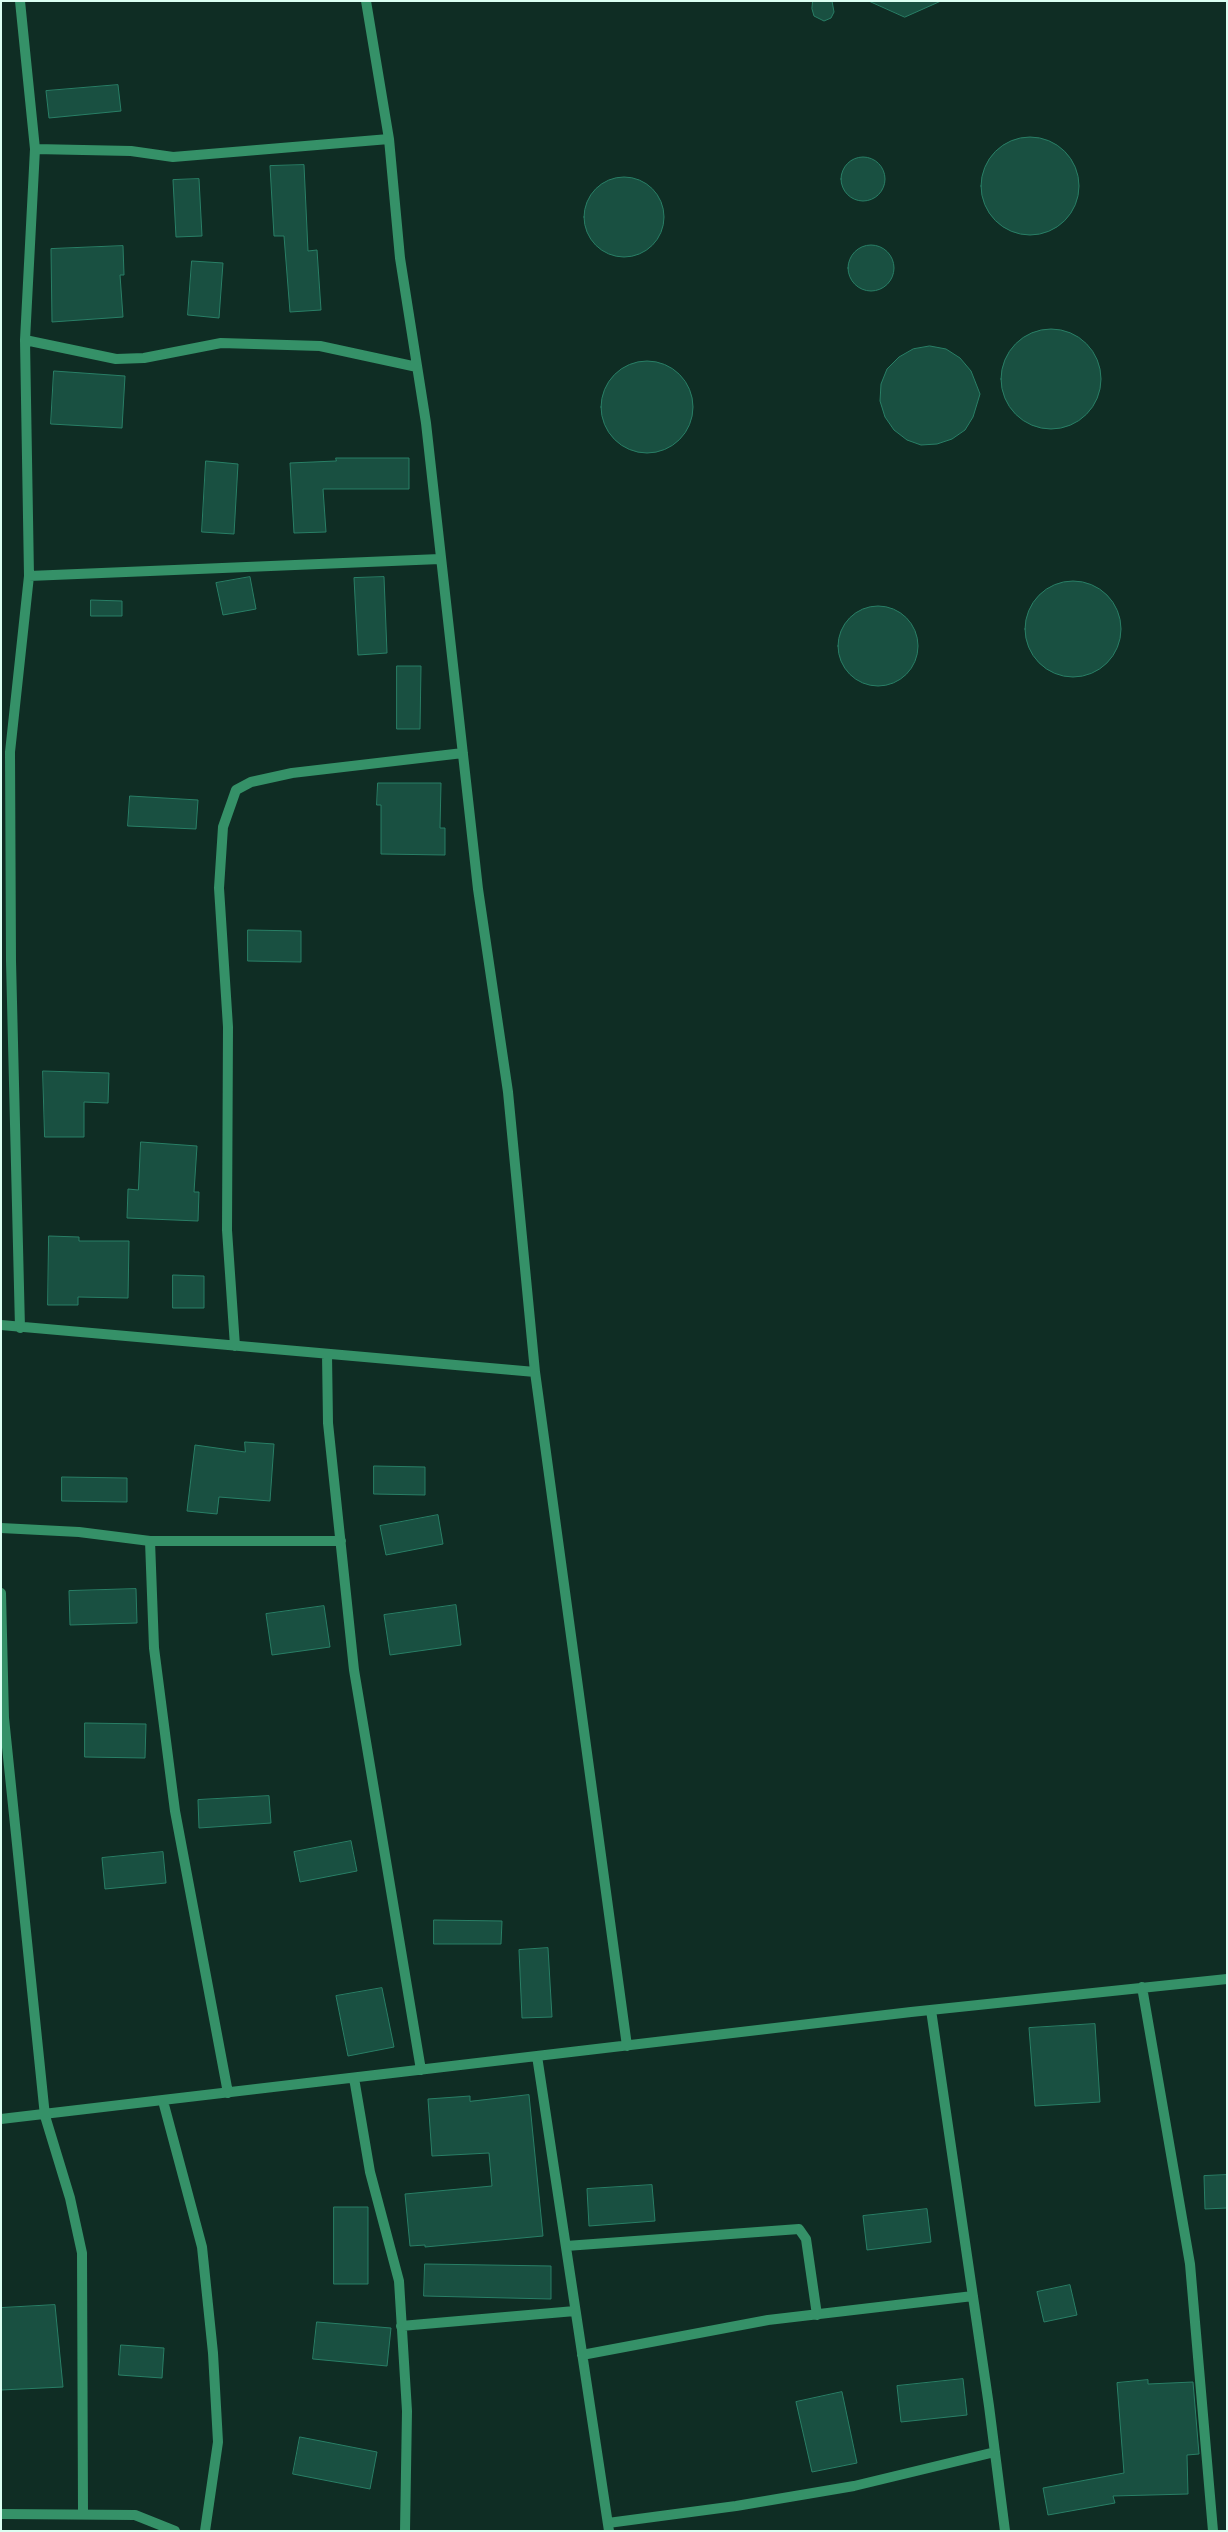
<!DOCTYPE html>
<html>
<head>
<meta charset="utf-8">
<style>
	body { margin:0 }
	#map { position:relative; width:1228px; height:2532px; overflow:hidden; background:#0f2d24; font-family:"Alegreya Sans",sans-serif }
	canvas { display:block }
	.frame { position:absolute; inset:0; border:2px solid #dbfff2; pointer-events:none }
</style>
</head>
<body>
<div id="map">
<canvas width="1228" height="2532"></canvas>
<div class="frame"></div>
</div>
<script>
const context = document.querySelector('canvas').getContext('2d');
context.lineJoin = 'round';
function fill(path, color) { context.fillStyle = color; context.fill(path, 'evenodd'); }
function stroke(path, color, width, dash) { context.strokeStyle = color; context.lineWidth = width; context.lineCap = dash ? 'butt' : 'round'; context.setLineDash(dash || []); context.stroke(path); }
const building = new Path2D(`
	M 813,1 L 832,1 L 834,12 L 831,18 L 824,21 L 814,16 L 812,9 Z
	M 869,1 L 941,1 L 905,17 Z
	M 118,85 L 121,111 L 49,118 L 46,91 Z
	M981 186a49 49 0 1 1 98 0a49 49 0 1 1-98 0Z
	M841 179a22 22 0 1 1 44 0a22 22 0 1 1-44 0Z
	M 304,165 L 308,251 L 317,250 L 321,310 L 290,312 L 284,236 L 274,236 L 270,166 Z
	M584 217a40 40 0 1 1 80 0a40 40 0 1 1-80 0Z
	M 199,179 L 202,236 L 176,237 L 173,180 Z
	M848 268a23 23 0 1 1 46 0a23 23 0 1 1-46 0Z
	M 123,246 L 124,275 L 120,275 L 123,317 L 52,322 L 51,249 Z
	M 192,261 L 223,263 L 219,318 L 188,315 Z
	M1001 379a50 50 0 1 1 100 0a50 50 0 1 1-100 0Z
	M 930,346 L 946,349 L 960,358 L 971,371 L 980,394 L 973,417 L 965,430 L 952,439 L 937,444 L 921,445 L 907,440 L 894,430 L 885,417 L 880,401 L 881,384 L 887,369 L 899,357 L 913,349 Z
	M601 407a46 46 0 1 1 92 0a46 46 0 1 1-92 0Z
	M 54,371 L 125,376 L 122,428 L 51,424 Z
	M 336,458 L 409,458 L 409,489 L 323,489 L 326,532 L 294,533 L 290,463 L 336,461 Z
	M 206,461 L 238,464 L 234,534 L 202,532 Z
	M 250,577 L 256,609 L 223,615 L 216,583 Z
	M 384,577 L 387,653 L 358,655 L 354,578 Z
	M1025 629a48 48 0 1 1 96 0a48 48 0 1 1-96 0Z
	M 91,600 L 122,601 L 122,616 L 91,616 Z
	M838 646a40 40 0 1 1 80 0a40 40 0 1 1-80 0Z
	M 397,666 L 421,666 L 420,729 L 397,729 Z
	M 378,783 L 441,783 L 440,828 L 445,828 L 445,855 L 381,854 L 381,805 L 377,805 Z
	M 130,796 L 198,800 L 196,829 L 128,826 Z
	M 248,930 L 301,931 L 301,962 L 248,961 Z
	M 43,1071 L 109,1073 L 108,1103 L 84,1102 L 84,1137 L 45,1137 Z
	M 141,1142 L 197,1146 L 194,1192 L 199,1192 L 198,1221 L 127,1218 L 128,1189 L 138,1190 Z
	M 49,1236 L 79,1237 L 79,1241 L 129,1241 L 128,1298 L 78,1297 L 78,1305 L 48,1305 Z
	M 173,1275 L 204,1276 L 204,1308 L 173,1308 Z
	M 245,1442 L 274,1444 L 270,1501 L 219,1497 L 217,1514 L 187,1511 L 195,1445 L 245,1452 Z
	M 374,1466 L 425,1467 L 425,1495 L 374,1494 Z
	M 62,1477 L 127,1478 L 127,1502 L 62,1501 Z
	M 438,1515 L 443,1544 L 386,1555 L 380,1526 Z
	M 136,1589 L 137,1623 L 70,1625 L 69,1591 Z
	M 456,1605 L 461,1645 L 390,1655 L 384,1615 Z
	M 324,1606 L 330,1647 L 272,1655 L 266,1614 Z
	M 85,1723 L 146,1724 L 145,1758 L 85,1757 Z
	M 269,1796 L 271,1823 L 199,1828 L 198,1800 Z
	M 351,1841 L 357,1871 L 300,1882 L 294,1852 Z
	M 163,1852 L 166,1883 L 105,1889 L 102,1858 Z
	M 434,1920 L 502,1921 L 501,1944 L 434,1944 Z
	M 548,1948 L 552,2017 L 522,2018 L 519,1950 Z
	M 382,1988 L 394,2047 L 348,2056 L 336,1996 Z
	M 1095,2024 L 1100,2102 L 1035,2106 L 1029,2028 Z
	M 529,2095 L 543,2236 L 425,2247 L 425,2245 L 410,2246 L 405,2194 L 492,2186 L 489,2153 L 432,2156 L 428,2099 L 470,2096 L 470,2101 Z
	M 1227,2175 L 1227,2208 L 1205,2209 L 1204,2176 Z
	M 652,2185 L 655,2221 L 589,2226 L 587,2189 Z
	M 334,2207 L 368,2207 L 368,2284 L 334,2284 Z
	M 927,2209 L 931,2242 L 867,2250 L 863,2216 Z
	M 425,2264 L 551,2266 L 551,2299 L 424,2296 Z
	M 1070,2285 L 1077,2315 L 1044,2322 L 1037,2292 Z
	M 55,2305 L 63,2387 L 1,2390 L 1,2308 Z
	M 317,2322 L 391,2328 L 387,2366 L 313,2359 Z
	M 121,2345 L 164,2348 L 162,2378 L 119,2375 Z
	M 963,2379 L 967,2415 L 901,2422 L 897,2386 Z
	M 1148,2380 L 1148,2384 L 1193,2382 L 1199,2454 L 1187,2455 L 1188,2494 L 1113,2496 L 1115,2503 L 1048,2515 L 1043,2488 L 1124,2473 L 1117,2383 Z
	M 842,2392 L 857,2463 L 812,2472 L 796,2402 Z
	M 300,2437 L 377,2452 L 370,2489 L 293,2474 Z`);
fill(building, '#195041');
stroke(building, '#297f66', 1);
stroke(new Path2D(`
	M 20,1 L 35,149 L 25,340 L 29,576 L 10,752 L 11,961 L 20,1328
	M 366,1 L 389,139 L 400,258 L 426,423 L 478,889 L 508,1092 L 535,1372 L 627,2046
	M 35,149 L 131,151 L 173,157 L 389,139
	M 25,340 L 116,359 L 144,358 L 221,343 L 320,346 L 417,367
	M 29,576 L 440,559
	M 1,1325 L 535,1372
	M 235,1346 L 227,1230 L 228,1027 L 219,888 L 223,827 L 236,790 L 251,782 L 292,773 L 463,753
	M 327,1354 L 328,1423 L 354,1670 L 421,2070
	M 1,1528 L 79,1532 L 150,1541 L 341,1541
	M 150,1541 L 154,1648 L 175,1811 L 228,2093
	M 1,1593 L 4,1718 L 45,2116 L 70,2198 L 82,2253 L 83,2513
	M 1142,1987 L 1190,2264 L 1213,2531
	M 931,2010 L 989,2406 L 1005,2531
	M 537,2056 L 609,2531
	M 354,2078 L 370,2172 L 399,2281 L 407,2411 L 405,2531
	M 163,2101 L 202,2247 L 213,2353 L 218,2442 L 205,2531
	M 1,2119 L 911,2012 L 1227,1979
	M 566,2246 L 799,2229 L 806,2239 L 817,2315
	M 401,2326 L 575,2311
	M 582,2355 L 768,2320 L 973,2296
	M 1,2514 L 135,2515 L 175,2531
	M 608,2523 L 736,2506 L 854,2486 L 995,2452`), '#359168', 10);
</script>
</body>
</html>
